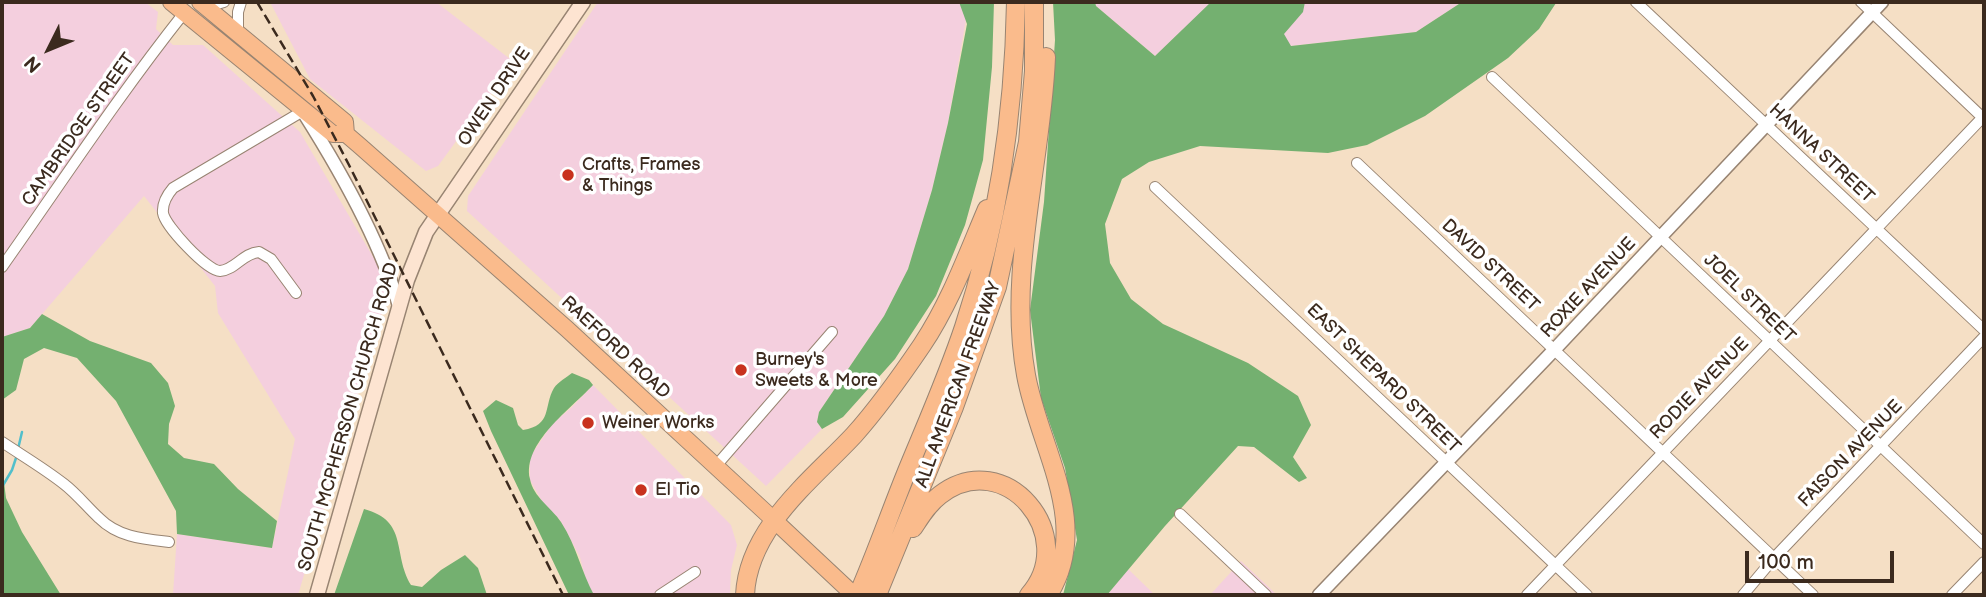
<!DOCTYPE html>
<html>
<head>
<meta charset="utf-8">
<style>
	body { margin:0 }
	#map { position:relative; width:1986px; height:597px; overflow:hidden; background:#f5dfc5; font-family:"Balsamiq Sans",sans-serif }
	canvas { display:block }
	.frame { position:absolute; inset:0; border:4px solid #3b2a1e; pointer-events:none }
	.north { position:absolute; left:14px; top:14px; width:70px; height:70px; -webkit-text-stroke:5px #fff; paint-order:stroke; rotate:227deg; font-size:19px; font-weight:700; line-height:28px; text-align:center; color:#3b2a1e }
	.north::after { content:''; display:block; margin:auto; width:24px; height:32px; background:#3b2a1e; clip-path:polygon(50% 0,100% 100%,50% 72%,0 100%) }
	.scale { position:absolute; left:1745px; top:551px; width:149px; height:32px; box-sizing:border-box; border:4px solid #3b2a1e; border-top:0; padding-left:9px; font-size:21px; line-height:24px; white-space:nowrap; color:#3b2a1e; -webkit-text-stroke:5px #fff; paint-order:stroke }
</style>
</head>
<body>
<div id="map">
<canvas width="1986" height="597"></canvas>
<div class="frame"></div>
<div class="north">N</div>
<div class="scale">100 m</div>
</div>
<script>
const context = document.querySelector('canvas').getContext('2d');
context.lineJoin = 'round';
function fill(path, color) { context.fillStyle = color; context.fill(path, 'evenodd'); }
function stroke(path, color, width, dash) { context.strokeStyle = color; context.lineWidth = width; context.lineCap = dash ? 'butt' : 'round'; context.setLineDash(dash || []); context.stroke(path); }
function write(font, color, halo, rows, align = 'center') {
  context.font = font + ' "Balsamiq Sans",sans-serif'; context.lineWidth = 7; context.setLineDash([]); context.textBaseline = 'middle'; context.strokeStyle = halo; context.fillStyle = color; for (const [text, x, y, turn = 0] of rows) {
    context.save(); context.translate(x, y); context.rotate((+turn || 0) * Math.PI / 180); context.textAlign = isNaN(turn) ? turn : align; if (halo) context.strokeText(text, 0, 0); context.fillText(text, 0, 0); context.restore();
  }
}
fill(new Path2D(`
	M 2,2 L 145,2 L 158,12 L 156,29 L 173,45 L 203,45 L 300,132 L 383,274 L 385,302 L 298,595 L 173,595 L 177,534 L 272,548 L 295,439 L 218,313 L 215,286 L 144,196 L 30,328 L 2,337 Z
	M 270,2 L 436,2 L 514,62 L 438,166 L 426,171 L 310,79 Z
	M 598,2 L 969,2 L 948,123 L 932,190 L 908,269 L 884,316 L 819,412 L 817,422 L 822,429 L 766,486 L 467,211 L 468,196 Z
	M 1095,2 L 1462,2 L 1416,32 L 1290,46 L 1209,5 L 1155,56 L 1096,6 Z
	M 593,385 L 731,525 L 737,545 L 731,570 L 730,595 L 587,595 L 586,581 L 580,557 L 560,520 L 543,503 L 530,480 L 530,457 L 552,424 L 571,408 Z
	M 1241,561 L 1277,595 L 1210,595 Z
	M 1128,569 L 1155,595 L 1107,595 Z`), '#f4cfde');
fill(new Path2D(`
	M 959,2 L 994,2 L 992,67 L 983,160 L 965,225 L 936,296 L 895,359 L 843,417 L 822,429 L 817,422 L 819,412 L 884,316 L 908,269 L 932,190 L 948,123 L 967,24 Z
	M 1053,2 L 1095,2 L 1096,6 L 1155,56 L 1211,2 L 1305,2 L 1303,12 L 1284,34 L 1291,46 L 1416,32 L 1462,2 L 1556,3 L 1539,29 L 1508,58 L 1425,116 L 1367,145 L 1328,153 L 1200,146 L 1149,162 L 1122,179 L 1105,224 L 1110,263 L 1131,299 L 1163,324 L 1248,363 L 1298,396 L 1311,425 L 1293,457 L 1307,478 L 1299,482 L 1254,447 L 1238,446 L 1165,526 L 1107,595 L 1063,595 L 1077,540 L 1065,468 L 1041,398 L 1030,310 L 1044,202 L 1055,40 Z
	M 42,314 L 90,341 L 151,363 L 168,383 L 175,406 L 169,424 L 168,444 L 184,458 L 214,464 L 238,489 L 277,521 L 272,548 L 177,534 L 176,511 L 116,401 L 77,358 L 44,348 L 24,359 L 16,390 L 2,400 L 2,337 L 30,328 Z
	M 572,373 L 589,380 L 593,385 C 571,409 522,443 530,479 C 533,497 552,508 561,522 C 577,547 581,571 594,595 L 569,595 L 491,431 L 483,411 L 496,400 L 513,408 L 518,425 L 523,430 C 553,425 543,407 554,388 C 558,382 567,377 572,373 Z
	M 2,466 L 6,498 L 22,532 L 61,595 L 2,595 Z
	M 364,509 C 409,521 392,553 411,585 L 422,587 L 441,570 L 465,555 L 478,568 L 487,595 L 334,595 Z`), '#74b070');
stroke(new Path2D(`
	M 18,449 L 22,432
	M 2,487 L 12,470 L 17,455`), '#52bfcb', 2.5);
const minor = new Path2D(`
	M 1636,2 L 1984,330
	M 1861,2 L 1984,119
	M 207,7 L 224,2
	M 238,31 L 238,12 L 241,2
	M 1492,77 L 1984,544
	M 1357,163 L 1813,595
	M 1155,187 L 1587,595
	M 2,267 C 62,182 119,95 184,13
	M 296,293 L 271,259 L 259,252 C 243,253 235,270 220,271 C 207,271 165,226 163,213 C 162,203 167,195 173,188 L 303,111
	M 2,442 C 23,456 45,469 64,484 C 77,494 87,507 99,518 C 118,537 143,539 169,542
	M 715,467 L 832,332
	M 1180,514 L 1266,595
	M 660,595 L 695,572
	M 1527,595 L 1984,116
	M 1743,595 L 1774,558 L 1984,337
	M 1952,595 L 1984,562`);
const tertiary = new Path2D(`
	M 305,115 C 341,172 380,241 399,306
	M 1319,595 L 1555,349 L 1882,2`);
const secondary = new Path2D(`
	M 317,595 L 407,280 L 426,232 L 583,2`);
const primary = new Path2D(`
	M 171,2 L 333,134 L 346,134 L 360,146 L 567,329 L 775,521
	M 200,2 L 345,122 L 346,134`);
const trunk = new Path2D(`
	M 775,521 L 854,595`);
const motorway = new Path2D(`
	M 1046,57 C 1042,162 1007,270 1026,375 C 1039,448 1093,524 1048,595
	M 913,528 C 921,516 928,504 940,495 C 1005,445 1081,536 1029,595
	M 745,595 C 748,528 812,480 854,435 C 879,407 901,376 922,345 C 950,303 967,256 987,209
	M 858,595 C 875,556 889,516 905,476 C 925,427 947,378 964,327 C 999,222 1014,112 1016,2
	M 877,595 L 954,407 L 997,287 L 1028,142 L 1034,71 L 1034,2`);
stroke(minor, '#988472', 12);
stroke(tertiary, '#988472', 15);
stroke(secondary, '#988472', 17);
stroke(primary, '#988472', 18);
stroke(trunk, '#988472', 18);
stroke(motorway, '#988472', 20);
stroke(minor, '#fff', 10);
stroke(tertiary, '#fff', 12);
stroke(secondary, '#fde4d1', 14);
stroke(primary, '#fabb8c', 16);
stroke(trunk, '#fabb8c', 16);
stroke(motorway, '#fabb8c', 18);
stroke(new Path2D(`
	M 257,2 L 313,96 L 349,165 L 563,595`), '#3b2a1e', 2.5, [10, 5]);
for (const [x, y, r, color] of [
	[568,175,7,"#c8321e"],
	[741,370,7,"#c8321e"],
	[588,423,7,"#c8321e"],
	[641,490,7,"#c8321e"]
]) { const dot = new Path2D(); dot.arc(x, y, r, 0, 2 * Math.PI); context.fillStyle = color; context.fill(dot); stroke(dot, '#fff', 2.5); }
write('18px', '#3b2a1e', '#fff', [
	["OWEN DRIVE",495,97,-56],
	["CAMBRIDGE STREET",79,130,-55],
	["HANNA STREET",1821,154,43],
	["DAVID STREET",1490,266,43],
	["ROXIE AVENUE",1589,288,-47],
	["JOEL STREET",1749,299,44],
	["RAEFORD ROAD",615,348,43],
	["EAST SHEPARD STREET",1383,379,44],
	["ALL AMERICAN FREEWAY",959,385,-70],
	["RODIE AVENUE",1700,389,-46],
	["SOUTH MCPHERSON CHURCH ROAD",349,417,-74],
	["FAISON AVENUE",1851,454,-46]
]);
write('18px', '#3b2a1e', '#fff', [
	["Crafts, Frames",582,165],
	["& Things",582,186],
	["Burney's",755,360],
	["Sweets & More",755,381],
	["Weiner Works",602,423],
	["El Tio",655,490]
], 'left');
</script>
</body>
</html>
